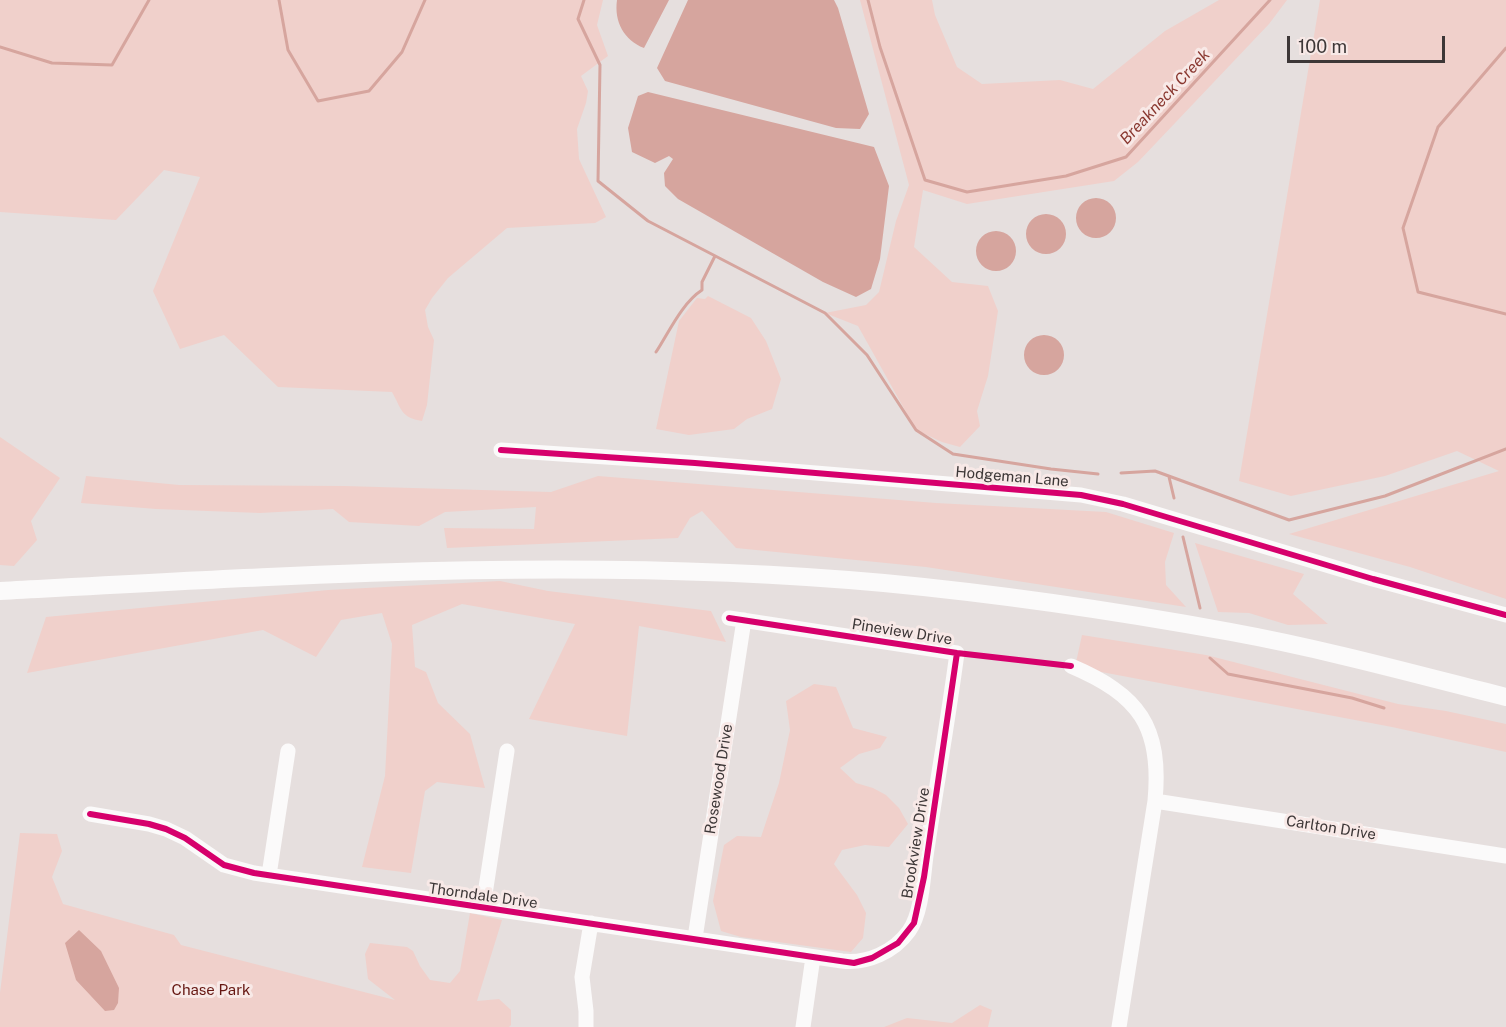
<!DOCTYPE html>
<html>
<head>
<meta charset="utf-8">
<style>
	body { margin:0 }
	#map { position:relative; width:1506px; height:1027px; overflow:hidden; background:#e6dfde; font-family:"Public Sans",sans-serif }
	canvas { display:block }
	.scale { position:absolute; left:1287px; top:36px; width:158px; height:27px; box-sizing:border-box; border:3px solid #3d3737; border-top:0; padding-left:8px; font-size:18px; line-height:21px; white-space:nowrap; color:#3d3737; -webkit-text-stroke:4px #f8e9e7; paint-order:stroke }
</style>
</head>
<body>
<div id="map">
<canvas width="1506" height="1027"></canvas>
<div class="scale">100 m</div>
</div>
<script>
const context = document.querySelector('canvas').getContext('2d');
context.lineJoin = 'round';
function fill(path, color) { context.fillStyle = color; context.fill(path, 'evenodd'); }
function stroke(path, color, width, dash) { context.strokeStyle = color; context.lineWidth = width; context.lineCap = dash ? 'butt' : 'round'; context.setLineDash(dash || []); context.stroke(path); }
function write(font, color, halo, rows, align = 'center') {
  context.font = font + ' "Public Sans",sans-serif'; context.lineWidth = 6; context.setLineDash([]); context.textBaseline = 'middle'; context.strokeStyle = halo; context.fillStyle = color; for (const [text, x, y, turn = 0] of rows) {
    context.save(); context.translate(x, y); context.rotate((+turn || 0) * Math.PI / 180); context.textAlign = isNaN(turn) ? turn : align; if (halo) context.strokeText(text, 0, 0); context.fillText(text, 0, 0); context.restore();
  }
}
fill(new Path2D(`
	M 0,0 L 603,0 L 597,25 L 608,56 L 581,76 L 588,91 L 586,103 L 577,129 L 579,159 L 606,217 L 595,223 L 507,228 L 448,278 L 432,298 L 425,310 L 428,327 L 434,340 L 427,405 L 422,421 C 401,418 401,408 392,392 L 278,387 L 224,335 L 180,349 L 153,291 L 200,177 L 164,170 L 116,220 L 0,212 Z
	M 860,0 L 932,0 L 935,15 L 957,67 L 982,84 L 1060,80 L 1093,89 L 1165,31 L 1219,0 L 1287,0 L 1269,24 L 1138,162 L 1114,181 L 967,204 L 923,190 L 914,247 L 952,282 L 988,286 L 998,311 L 988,376 L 977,411 L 980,426 L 960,447 L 942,442 L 916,430 L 858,326 L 825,313 L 866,305 L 879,292 L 896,221 L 909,185 Z
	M 1320,0 L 1506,0 L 1506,599 L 1410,567 L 1289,534 L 1499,471 L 1457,451 L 1385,476 L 1291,496 L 1239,481 Z
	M 708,296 L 751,318 L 766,341 L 781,379 L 772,409 L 747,419 L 734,429 L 689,435 L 656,429 L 679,321 L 697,298 L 705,299 Z
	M 0,437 L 60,478 L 31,521 L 37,540 L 14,566 L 0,565 Z
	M 86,476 L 179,485 L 344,486 L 551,492 L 598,476 L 936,503 L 1106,512 L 1174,533 L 1165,562 L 1166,585 L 1186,607 L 926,567 L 736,548 L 702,511 L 690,518 L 678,538 L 447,548 L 444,528 L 534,529 L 536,507 L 445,512 L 419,526 L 349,522 L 333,509 L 260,513 L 156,509 L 81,503 Z
	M 1195,543 L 1304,574 L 1293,594 L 1328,624 L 1288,625 L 1249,613 L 1218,612 Z
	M 500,581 L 548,591 L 711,611 L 726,642 L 639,626 L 627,736 L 529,719 L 575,624 L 462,604 L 412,625 L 415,667 L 426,672 L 438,703 L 470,734 L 485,788 L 437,782 L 425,791 L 411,873 L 362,867 L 385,776 L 392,644 L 382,613 L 341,620 L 316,657 L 263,630 L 27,673 L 46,617 L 328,590 Z
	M 1082,635 L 1206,655 L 1398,704 L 1446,711 L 1506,724 L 1506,752 L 1392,727 L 1075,667 Z
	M 814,684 L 836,687 L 853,728 L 887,737 L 880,748 L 859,754 L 840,768 L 856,783 L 873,788 L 886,795 L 899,808 L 908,824 L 889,847 L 865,845 L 842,850 L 834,864 L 857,895 L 866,913 L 863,938 L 851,952 L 741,937 L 721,931 L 713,901 L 724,845 L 737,836 L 761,837 L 779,783 L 790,730 L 786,701 Z
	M 20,833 L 57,834 L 62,851 L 52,877 L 63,904 L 174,935 L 181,945 L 395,1000 L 368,979 L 365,954 L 370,943 L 407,947 L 413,951 L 420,966 L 430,980 L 450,983 L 460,971 L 470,913 L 502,920 L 477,1001 L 499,999 L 511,1010 L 511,1025 L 509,1027 L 0,1027 L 0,993 Z
	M 980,1005 L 992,1010 L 988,1027 L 884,1027 L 907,1018 L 952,1023 Z`), '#f0d0cb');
fill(new Path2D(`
	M 617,0 L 669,0 L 644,48 C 624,40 614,22 617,0 Z
	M 688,0 L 834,0 L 838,8 L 869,114 L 860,129 L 836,128 L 665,81 L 657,68 Z
	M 648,92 L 874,147 L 889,186 L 880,259 L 871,289 L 856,297 L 823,282 L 678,199 L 665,186 L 664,173 L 673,159 L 669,156 L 655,163 L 632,152 L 628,128 L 638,96 Z
	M1076 218a20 20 0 1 1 40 0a20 20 0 1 1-40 0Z
	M1026 234a20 20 0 1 1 40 0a20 20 0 1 1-40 0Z
	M976 251a20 20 0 1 1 40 0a20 20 0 1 1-40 0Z
	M1024 355a20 20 0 1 1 40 0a20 20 0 1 1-40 0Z
	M 79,930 L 101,951 L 119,988 L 118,1003 L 114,1010 L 105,1011 L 76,980 L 65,943 Z`), '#d6a59e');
stroke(new Path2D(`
	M 279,0 L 288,50 L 318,101 L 369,91 L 402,52 L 425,0
	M 584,0 L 578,19 L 600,65 L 598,181 L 648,221 L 825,313 L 867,355 L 916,430 L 953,454 L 1051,469 L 1098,474
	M 868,0 L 880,47 L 925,180 L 967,192 L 1066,176 L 1126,157 L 1270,0
	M 0,47 L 52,63 L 112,65 L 149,0
	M 1506,48 L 1438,127 L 1403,228 L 1418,292 L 1506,314
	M 656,352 C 669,332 682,303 702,290 L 702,282 L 715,256
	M 1121,473 L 1155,471 L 1289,520 L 1385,496 L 1506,449
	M 1169,477 L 1174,498
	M 1183,537 L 1200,608
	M 1210,658 L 1228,674 L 1352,698 L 1384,708`), '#d6a59e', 3);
stroke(new Path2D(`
	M 501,450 L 695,463 L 1081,495 L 1123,504 L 1373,579 L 1506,615
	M 1071,666 C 1139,695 1162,726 1155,801 L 1119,1027
	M 1155,801 L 1506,856
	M 90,814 L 149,824 L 166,829 L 185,838 L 224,865 L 254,873 L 842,961 C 867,964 894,952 909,931 C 922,913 923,878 926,856 C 936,788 948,721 957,653 L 729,618
	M 269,875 L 288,751
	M 483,907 L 507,751
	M 695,938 L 744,620
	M 586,1027 L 586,1011 L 582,977 L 591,923
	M 803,1027 L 813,957`), '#fbfafa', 15);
stroke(new Path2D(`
	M 0,591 C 295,575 589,556 884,583 C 1000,594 1116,611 1231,632 C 1324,649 1415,674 1506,697`), '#fbfafa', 18);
stroke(new Path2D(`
	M 501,450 L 695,463 L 1081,495 L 1123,504 L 1373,579 L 1506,615
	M 729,618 L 957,653 L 1071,666
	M 90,814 L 149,824 L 166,829 L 185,838 L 224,865 L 254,873 L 813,957 L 854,963 L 872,958 L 898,943 L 914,923 L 924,877 L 957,653`), '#d6006c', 6);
write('15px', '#3d3737', '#f8e9e7', [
	["Hodgeman Lane",1012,477,5],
	["Pineview Drive",902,632,9],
	["Rosewood Drive",719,779,-81],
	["Carlton Drive",1331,828,9],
	["Brookview Drive",916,843,-81],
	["Thorndale Drive",483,896,8]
]);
write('15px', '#661712', '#f8e9e7', [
	["Chase Park",211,990]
]);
write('italic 16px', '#89372f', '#f8e9e7', [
	["Breakneck Creek",1165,97,-47]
]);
</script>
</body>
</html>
